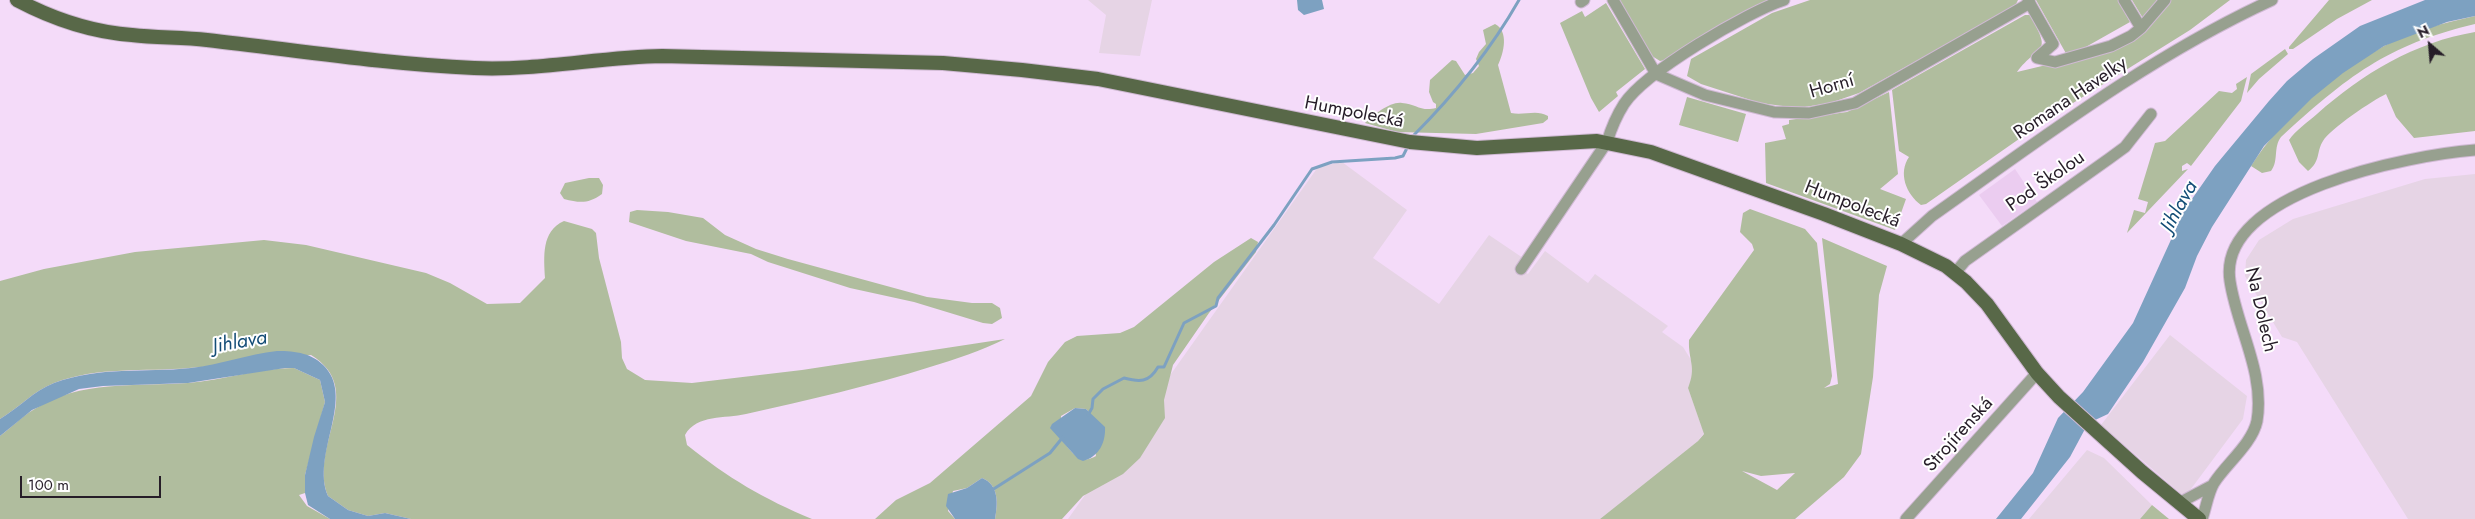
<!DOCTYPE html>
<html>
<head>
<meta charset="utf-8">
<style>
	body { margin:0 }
	#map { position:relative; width:2475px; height:519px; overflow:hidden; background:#f4dbf9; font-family:Jost,sans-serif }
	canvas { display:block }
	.north { position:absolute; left:2405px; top:20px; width:50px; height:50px; -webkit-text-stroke:4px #fff; paint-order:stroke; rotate:333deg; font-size:14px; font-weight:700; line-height:20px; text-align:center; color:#261d28 }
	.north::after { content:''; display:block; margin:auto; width:18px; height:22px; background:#261d28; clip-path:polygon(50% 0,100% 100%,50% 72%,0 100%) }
	.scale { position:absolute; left:20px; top:476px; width:141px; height:22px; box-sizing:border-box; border:2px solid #261d28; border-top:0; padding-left:6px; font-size:15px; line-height:18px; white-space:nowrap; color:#261d28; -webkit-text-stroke:4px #fff; paint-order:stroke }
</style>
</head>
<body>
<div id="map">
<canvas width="2475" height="519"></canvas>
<div class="north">N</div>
<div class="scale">100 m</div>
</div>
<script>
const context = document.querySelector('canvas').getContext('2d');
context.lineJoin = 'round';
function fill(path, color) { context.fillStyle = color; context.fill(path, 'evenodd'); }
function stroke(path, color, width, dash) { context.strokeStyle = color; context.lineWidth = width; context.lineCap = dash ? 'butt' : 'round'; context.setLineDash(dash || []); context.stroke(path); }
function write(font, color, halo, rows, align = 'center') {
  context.font = font + ' Jost,sans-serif'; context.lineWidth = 4; context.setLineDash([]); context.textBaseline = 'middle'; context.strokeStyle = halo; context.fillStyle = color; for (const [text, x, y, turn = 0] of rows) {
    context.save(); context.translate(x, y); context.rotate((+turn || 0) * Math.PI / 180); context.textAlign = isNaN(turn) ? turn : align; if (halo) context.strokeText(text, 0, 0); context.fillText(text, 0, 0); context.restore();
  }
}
fill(new Path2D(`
	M 2015,169 L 2037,202 L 2002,226 L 1979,195 Z`), '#ebccf0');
fill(new Path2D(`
	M 1088,0 L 1152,0 L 1140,56 L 1099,53 L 1106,15 Z
	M 1342,162 L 1407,210 L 1373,258 L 1439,304 L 1489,235 L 1523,258 L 1516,266 L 1528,274 L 1545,251 L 1588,283 L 1595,274 L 1668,326 L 1662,332 L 1683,347 L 1693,363 L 1694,374 L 1688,388 L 1704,433 L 1698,441 L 1600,519 L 1068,519 L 1318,167 Z
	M 2475,174 L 2475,519 L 2408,519 L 2297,342 L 2282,337 L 2245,276 L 2246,260 L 2259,240 L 2293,219 L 2425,179 Z
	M 2170,335 L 2247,396 L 2243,419 L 2185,497 L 2101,425 Z
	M 2087,450 L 2104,458 L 2152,505 L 2140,519 L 2029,519 Z`), '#e6d4e5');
fill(new Path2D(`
	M 1619,0 L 1768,0 L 1665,60 L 1660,61 L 1652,56 Z
	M 1810,0 L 2018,0 L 2015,6 L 1859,93 L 1830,103 L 1798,108 L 1760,103 L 1701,84 L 1687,76 L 1691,59 L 1772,13 Z
	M 2036,0 L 2118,0 L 2130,22 L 2068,57 Z
	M 2132,0 L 2161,0 L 2144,20 Z
	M 2170,0 L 2230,0 L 2190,30 L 2049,118 L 1926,204 L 1921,205 C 1906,194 1898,173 1909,157 L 1899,151 L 1892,90 L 2025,15 L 2030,15 C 2053,56 2039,43 2017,72 L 2088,55 L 2116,45 Z
	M 2329,0 L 2372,0 L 2337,19 L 2293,49 L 2289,49 L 2289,47 Z
	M 1606,3 L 1645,69 L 1616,92 L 1618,96 L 1599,112 L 1591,98 L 1560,23 L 1582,11 L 1585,17 Z
	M 2475,16 L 2475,24 C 2386,45 2347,77 2281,137 C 2273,147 2279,161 2271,171 L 2262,173 L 2251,166 C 2282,117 2333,74 2384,46 C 2412,31 2444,23 2475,16 Z
	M 1495,24 C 1509,31 1504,53 1498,65 L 1511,113 C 1524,116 1536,109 1548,116 L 1548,119 L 1543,123 L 1476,134 L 1397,132 L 1365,123 C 1373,115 1391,101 1402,103 C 1416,104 1421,112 1436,108 L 1436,104 L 1433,102 L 1429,92 L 1430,80 L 1452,60 L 1456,61 L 1465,75 L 1473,73 L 1479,66 L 1476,59 L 1479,52 L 1486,44 L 1483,30 Z
	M 2475,32 L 2475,131 L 2414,138 L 2396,117 L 2386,94 C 2373,100 2330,129 2323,141 C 2316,152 2321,161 2308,171 L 2299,162 L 2289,140 C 2296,130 2308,122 2317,114 C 2362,74 2415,42 2475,32 Z
	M 2285,49 L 2288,54 L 2259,79 L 2247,93 L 2251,74 Z
	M 2247,77 L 2241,101 L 2191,166 L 2187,163 L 2182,166 L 2182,171 L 2188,169 L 2127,233 L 2134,210 L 2145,213 L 2148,202 L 2138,199 L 2155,143 L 2165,141 L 2219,91 L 2232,93 L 2237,89 L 2236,84 Z
	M 1889,92 L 1898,174 L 1880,189 L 1906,199 L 1895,230 L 1766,183 L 1765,143 L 1786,139 L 1782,126 L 1789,124 L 1789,120 L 1847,112 Z
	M 1687,97 L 1746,114 L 1738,142 L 1679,125 Z
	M 589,178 L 599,178 L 603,185 L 602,194 C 588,204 580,203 564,199 L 560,193 L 565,183 Z
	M 1750,209 L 1805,229 L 1817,243 L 1832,376 L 1830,384 L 1824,388 L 1838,384 L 1822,238 L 1887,266 L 1879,295 L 1873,377 L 1861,454 L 1844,477 L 1795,519 L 1600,519 L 1698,441 L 1704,434 L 1688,388 C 1697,366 1688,361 1689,340 L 1754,250 L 1752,244 L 1740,232 L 1743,213 ZM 1742,471 L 1761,476 L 1795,473 L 1777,490 Z
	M 637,210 L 668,212 L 703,218 L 725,235 L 756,249 L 788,259 L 927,297 L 972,303 L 992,303 L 1000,308 L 1002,318 L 992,324 L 983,323 L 914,302 L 850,288 L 768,262 L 751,254 L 686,241 L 629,222 L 630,212 Z
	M 564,221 L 592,229 L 596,233 L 599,258 L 621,342 L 622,358 L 627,369 L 645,380 L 692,383 L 802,370 L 1005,339 C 981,351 956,359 930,367 C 870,386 808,400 746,414 C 725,419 697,414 685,435 L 687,445 C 728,478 764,499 812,519 L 411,519 L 385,513 L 368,516 L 348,510 L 328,496 C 308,446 368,390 311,355 C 270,359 230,365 189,368 C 144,372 98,366 54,383 C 33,391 19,408 0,419 L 0,281 L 44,269 L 135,252 L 264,240 L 306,245 L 426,273 L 450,283 L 487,304 L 520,303 L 545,278 C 544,257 541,231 564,221 Z
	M 1251,238 L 1258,242 L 1256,252 L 1209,313 L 1173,365 L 1164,400 L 1165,418 L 1140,458 L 1123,474 L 1083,496 L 1062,519 L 995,519 C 998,503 999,485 982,478 L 967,488 L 953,491 L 948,511 L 955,519 L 875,519 L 896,500 L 930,483 L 1031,396 L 1048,362 L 1065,342 L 1077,336 L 1120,333 L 1134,327 L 1214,262 ZM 1075,408 L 1086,409 L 1090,413 L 1096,456 C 1079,466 1072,452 1061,439 L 1061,416 Z
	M 294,368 L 320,380 L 325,402 L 305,475 L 305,493 L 299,495 L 307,506 L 330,519 L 0,519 L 0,436 C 11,428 21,417 33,410 C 81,379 135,387 188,383 C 224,380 258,368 294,368 Z
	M 2152,505 L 2169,519 L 2140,519 Z`), '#b0bd9e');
fill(new Path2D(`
	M 1297,0 L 1322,0 L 1324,9 L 1304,15 L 1298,10 Z
	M 2425,0 L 2475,0 L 2475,16 L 2447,22 L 2384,46 L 2343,73 L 2312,98 L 2264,146 L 2212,227 L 2197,256 L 2185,288 L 2143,362 L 2108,414 L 2093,421 L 2085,429 L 2070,457 L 2021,519 L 1996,519 L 2033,473 L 2058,418 L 2083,392 L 2133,323 L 2185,209 L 2215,166 L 2269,101 L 2287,81 L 2313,59 L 2360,26 Z
	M 277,351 C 296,351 313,353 326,368 C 354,401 311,455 328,496 L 348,510 L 368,516 L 385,513 L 411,519 L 330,519 L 308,505 L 305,493 L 305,475 L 314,437 L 325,402 L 320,380 L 294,368 L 285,368 L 188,383 L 103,386 L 79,389 L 32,410 L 0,436 L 0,419 C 19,408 33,391 54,383 C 101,366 143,373 191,368 C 220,365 248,354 277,351 Z
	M 1075,408 L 1086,409 L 1105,427 C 1106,442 1099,457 1083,461 L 1078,459 L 1050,428 L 1052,424 Z
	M 982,478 C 999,485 998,503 995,519 L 955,519 L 946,506 L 948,494 L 967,488 Z`), '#7da1c1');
stroke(new Path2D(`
	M 1413,136 C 1454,95 1490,51 1519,0
	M 1088,415 L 1092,408 L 1093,399 L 1103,389 L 1124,378 C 1139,382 1149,383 1158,367 L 1164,367 L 1184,323 L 1216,306 L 1218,298 L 1274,225 L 1312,169 L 1332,162 L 1395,158 L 1403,156 L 1407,148
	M 992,490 L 1050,453 L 1063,437`), '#7da1c1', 3);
const minor = new Path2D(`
	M 1613,0 L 1656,74 L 1705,95 L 1774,112 L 1809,113 L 1855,103 L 2030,3
	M 2028,0 L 2053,44 L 2037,58 L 2055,62 L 2111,46 L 2131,36 L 2141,28 L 2165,0
	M 2124,0 L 2141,28
	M 1581,2 L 1584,0
	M 1901,244 L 1932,216 C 2041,139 2150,56 2272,0
	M 1521,269 L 1607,142 C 1611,129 1617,115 1624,104 C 1645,72 1747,12 1784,0
	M 1955,273 L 1965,261 L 2110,158 L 2125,147 L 2151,114
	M 2179,503 L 2213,485
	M 1906,519 L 2037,373
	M 2202,519 C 2206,508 2208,493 2214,483 C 2226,464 2252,444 2257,421 C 2265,372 2237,328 2230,281 C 2216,192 2411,155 2475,150`);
const major = new Path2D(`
	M 17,0 C 53,19 91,32 132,35 C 157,38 182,37 207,40 C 296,50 384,64 474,68 C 537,71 600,57 662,56 L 943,63 L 1022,70 L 1098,79 L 1410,142 L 1477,148 L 1597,141 L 1651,152 L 1824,214 L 1901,244 L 1946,266 L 1966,282 L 1987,304 L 2037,373 L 2059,397 L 2142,472 L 2199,519`);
stroke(minor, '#cfb9d3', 13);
stroke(major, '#cfb9d3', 16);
stroke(minor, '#97a08f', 11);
stroke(major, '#586848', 14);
write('19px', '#261d28', '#fff', [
	["Horní",1832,87,-16],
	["Romana Havelky",2071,99,-34],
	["Humpolecká",1354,113,11],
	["Pod Školou",2046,182,-35],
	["Humpolecká",1852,205,21],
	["Na Dolech",2260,310,77],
	["Strojírenská",1959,435,-48]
]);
write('italic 20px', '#144d77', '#fff', [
	["Jihlava",2180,207,-61],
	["Jihlava",240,343,-10]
]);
</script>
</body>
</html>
